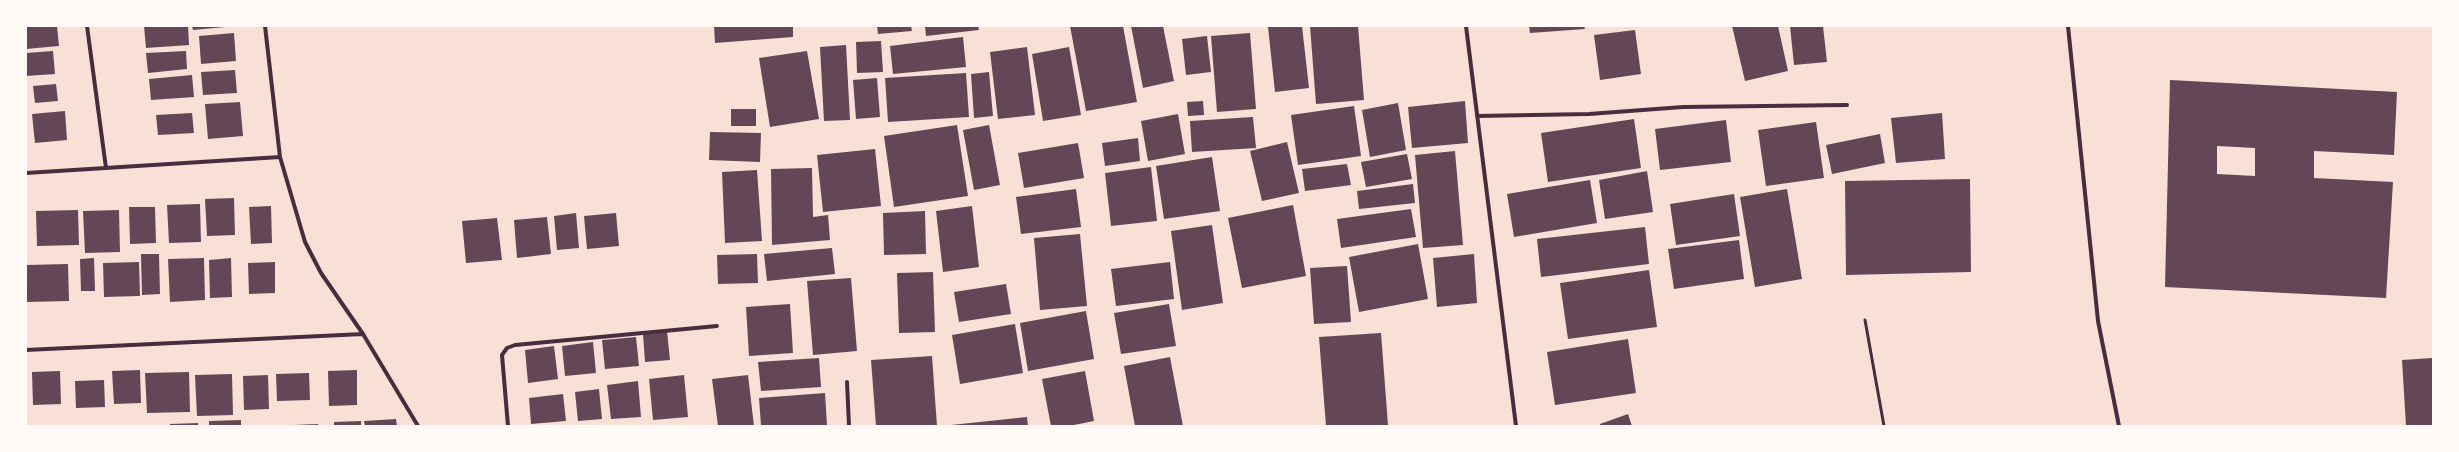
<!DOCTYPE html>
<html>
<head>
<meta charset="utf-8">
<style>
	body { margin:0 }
	#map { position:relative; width:2459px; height:452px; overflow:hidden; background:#f7e1d7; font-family:"Fira Sans",sans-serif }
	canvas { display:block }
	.frame { position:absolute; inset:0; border:27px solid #fffaf5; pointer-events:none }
</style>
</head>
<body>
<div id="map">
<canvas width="2459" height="452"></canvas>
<div class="frame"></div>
</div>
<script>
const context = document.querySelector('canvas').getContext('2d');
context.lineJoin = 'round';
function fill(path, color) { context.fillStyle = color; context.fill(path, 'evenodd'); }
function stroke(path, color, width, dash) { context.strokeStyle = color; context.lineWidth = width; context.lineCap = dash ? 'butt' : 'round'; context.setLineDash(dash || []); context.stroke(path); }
fill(new Path2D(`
	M 26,26 L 57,26 L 59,46 L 26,49 Z
	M 144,26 L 188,26 L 189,45 L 146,48 Z
	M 192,26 L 225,26 L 225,27 L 193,30 Z
	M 714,26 L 793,26 L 793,37 L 715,43 Z
	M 877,26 L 911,26 L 912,31 L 878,34 Z
	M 925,26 L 978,26 L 979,30 L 926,36 Z
	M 1070,26 L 1123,26 L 1137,102 L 1086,111 Z
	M 1131,26 L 1163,26 L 1174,81 L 1143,88 Z
	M 1302,26 L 1309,88 L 1275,92 L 1268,27 Z
	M 1310,26 L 1358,26 L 1364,100 L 1316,104 Z
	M 1529,26 L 1584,26 L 1585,29 L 1530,33 Z
	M 1732,26 L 1778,26 L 1788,71 L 1745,81 Z
	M 1790,26 L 1823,26 L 1827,62 L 1794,65 Z
	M 1635,30 L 1641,74 L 1600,80 L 1594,35 Z
	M 234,33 L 236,61 L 201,64 L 199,36 Z
	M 1250,33 L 1256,109 L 1217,112 L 1211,36 Z
	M 1207,36 L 1211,72 L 1186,75 L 1182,39 Z
	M 963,37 L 966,67 L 893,74 L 890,46 Z
	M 881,41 L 883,72 L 857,73 L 856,42 Z
	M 846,45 L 850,120 L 824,121 L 820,47 Z
	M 1027,47 L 1035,115 L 998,119 L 990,52 Z
	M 1069,47 L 1081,115 L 1043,121 L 1032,54 Z
	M 53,51 L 55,74 L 26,76 L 26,53 Z
	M 186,51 L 187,69 L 148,73 L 146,53 Z
	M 807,51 L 819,119 L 770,127 L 759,58 Z
	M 235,70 L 237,93 L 203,95 L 201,72 Z
	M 989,72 L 993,116 L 974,118 L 971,74 Z
	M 966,73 L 969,117 L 888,122 L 885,78 Z
	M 192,75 L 194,97 L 151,100 L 149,79 Z
	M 877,78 L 880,117 L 856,119 L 853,80 Z
	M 2170,80 L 2397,92 L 2394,155 L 2314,151 L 2314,178 L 2393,182 L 2386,298 L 2165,287 ZM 2217,146 L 2255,148 L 2255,176 L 2217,174 Z
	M 56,84 L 58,101 L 35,103 L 33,86 Z
	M 1203,101 L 1204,115 L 1188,116 L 1187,102 Z
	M 1465,101 L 1468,143 L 1412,148 L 1408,107 Z
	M 240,102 L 243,136 L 208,139 L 205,104 Z
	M 1398,103 L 1406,150 L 1370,157 L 1362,110 Z
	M 1354,106 L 1361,156 L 1298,165 L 1291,115 Z
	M 731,109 L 756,109 L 756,126 L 731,126 Z
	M 65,111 L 67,140 L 35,143 L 32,114 Z
	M 192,113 L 194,133 L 158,135 L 156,115 Z
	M 1942,113 L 1945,159 L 1896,163 L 1891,118 Z
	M 1178,114 L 1185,154 L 1148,161 L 1141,121 Z
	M 1253,117 L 1256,148 L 1192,152 L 1190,121 Z
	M 1634,119 L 1641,168 L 1548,182 L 1541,133 Z
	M 1726,120 L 1731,162 L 1660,170 L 1655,129 Z
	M 1816,122 L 1824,178 L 1766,186 L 1758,130 Z
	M 957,125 L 968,196 L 894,207 L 884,136 Z
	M 989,125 L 1000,185 L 974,190 L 963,130 Z
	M 710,132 L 761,133 L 760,162 L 709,160 Z
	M 1880,134 L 1885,163 L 1832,174 L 1826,145 Z
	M 1138,138 L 1140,161 L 1105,166 L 1102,143 Z
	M 1287,142 L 1299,193 L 1262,201 L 1250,151 Z
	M 1078,143 L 1084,178 L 1024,188 L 1018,153 Z
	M 875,149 L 881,206 L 823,212 L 817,155 Z
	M 1455,151 L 1463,245 L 1423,248 L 1415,155 Z
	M 1407,154 L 1412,179 L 1366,187 L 1361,162 Z
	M 1212,157 L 1220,211 L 1164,219 L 1156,166 Z
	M 1347,164 L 1351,185 L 1305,191 L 1302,169 Z
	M 1151,167 L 1157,221 L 1111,226 L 1105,173 Z
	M 812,168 L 813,217 L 828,215 L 830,240 L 772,245 L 771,169 Z
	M 757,170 L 762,241 L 725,243 L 722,172 Z
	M 1647,171 L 1653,212 L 1605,219 L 1599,180 Z
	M 1970,179 L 1971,272 L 1846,275 L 1845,181 Z
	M 1590,180 L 1597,223 L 1514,237 L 1507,194 Z
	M 1413,184 L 1415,203 L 1359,209 L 1357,191 Z
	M 1076,189 L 1081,227 L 1021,234 L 1016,197 Z
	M 1787,189 L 1802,279 L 1755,287 L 1740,197 Z
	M 1734,194 L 1740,236 L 1676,245 L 1670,204 Z
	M 234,198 L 235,235 L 207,236 L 205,199 Z
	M 200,204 L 201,242 L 169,243 L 167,205 Z
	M 1293,205 L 1306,276 L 1242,288 L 1228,218 Z
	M 271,206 L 272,243 L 251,244 L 249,207 Z
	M 972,206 L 979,267 L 943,272 L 936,211 Z
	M 129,207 L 155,207 L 156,243 L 130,244 Z
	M 1411,209 L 1416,237 L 1341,248 L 1337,219 Z
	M 78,210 L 79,245 L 37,246 L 36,211 Z
	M 119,210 L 120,252 L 85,253 L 83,211 Z
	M 925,211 L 926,254 L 884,255 L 883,213 Z
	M 576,213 L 579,248 L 557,250 L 554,216 Z
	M 616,213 L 619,246 L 587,249 L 584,216 Z
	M 547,217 L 551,254 L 517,258 L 514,220 Z
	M 497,218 L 502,260 L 466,263 L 462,221 Z
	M 1212,225 L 1223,303 L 1182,310 L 1171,231 Z
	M 1645,227 L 1649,264 L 1541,277 L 1537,239 Z
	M 1080,234 L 1087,306 L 1040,310 L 1034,238 Z
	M 1739,240 L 1744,279 L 1674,289 L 1668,249 Z
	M 1418,244 L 1428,299 L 1359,312 L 1349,257 Z
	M 832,248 L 835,274 L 767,281 L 764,254 Z
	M 141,254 L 159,254 L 160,294 L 142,295 Z
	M 757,254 L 758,283 L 718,284 L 717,255 Z
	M 1474,254 L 1477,303 L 1437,307 L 1433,258 Z
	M 94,258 L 95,291 L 81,291 L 80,259 Z
	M 204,258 L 205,300 L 170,302 L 168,259 Z
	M 231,258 L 232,297 L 210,298 L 209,260 Z
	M 139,262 L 140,296 L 104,297 L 103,263 Z
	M 275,262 L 275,293 L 249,294 L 248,263 Z
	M 1170,262 L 1174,299 L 1116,306 L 1111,269 Z
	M 68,264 L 69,301 L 27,302 L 26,265 Z
	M 1347,266 L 1351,322 L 1314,324 L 1310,268 Z
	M 1649,270 L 1657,327 L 1568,339 L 1560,283 Z
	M 933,272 L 935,332 L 899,333 L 897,273 Z
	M 851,278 L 857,351 L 813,355 L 807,281 Z
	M 1006,284 L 1011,314 L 959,322 L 954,292 Z
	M 790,304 L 793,353 L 749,356 L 746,307 Z
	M 1169,304 L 1176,346 L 1121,354 L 1114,313 Z
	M 1086,311 L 1094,359 L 1028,371 L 1020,323 Z
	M 1015,324 L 1023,373 L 960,384 L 952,335 Z
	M 667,331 L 670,360 L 645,362 L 643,334 Z
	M 1381,333 L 1388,425 L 1326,426 L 1319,337 Z
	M 636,337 L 639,366 L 605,369 L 602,340 Z
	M 1628,339 L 1636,393 L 1555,405 L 1547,352 Z
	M 593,342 L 596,373 L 565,376 L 562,346 Z
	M 554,346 L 558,379 L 528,383 L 525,350 Z
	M 932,356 L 937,426 L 876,426 L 871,360 Z
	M 1170,357 L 1183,426 L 1135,426 L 1124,366 Z
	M 819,358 L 821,387 L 761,391 L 758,362 Z
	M 2432,358 L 2433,426 L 2406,426 L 2402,360 Z
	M 140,370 L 141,403 L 114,404 L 112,371 Z
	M 357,370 L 357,405 L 329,406 L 328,371 Z
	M 60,371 L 61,404 L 33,405 L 32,372 Z
	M 1085,371 L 1094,421 L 1069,426 L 1051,426 L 1042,379 Z
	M 189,372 L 190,412 L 147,413 L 145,373 Z
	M 309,373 L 310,400 L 277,401 L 276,374 Z
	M 232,374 L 233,415 L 197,416 L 195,375 Z
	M 268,375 L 269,409 L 244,410 L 243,376 Z
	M 684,375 L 688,417 L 653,420 L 649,379 Z
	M 748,375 L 754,426 L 718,426 L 712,379 Z
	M 104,380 L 105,407 L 76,408 L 75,381 Z
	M 638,381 L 641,417 L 611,419 L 607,385 Z
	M 599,389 L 602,419 L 578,421 L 575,392 Z
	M 825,393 L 827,425 L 761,426 L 759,398 Z
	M 563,394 L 566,421 L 531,424 L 529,398 Z
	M 1628,414 L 1632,426 L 1600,426 L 1600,424 Z
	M 1027,417 L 1028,426 L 951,426 L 951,425 Z
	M 396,419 L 397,426 L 365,426 L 364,421 Z
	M 241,420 L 241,426 L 209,426 L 209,421 Z
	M 361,421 L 361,426 L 334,426 L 334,422 Z
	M 198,423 L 198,426 L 170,426 L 170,424 Z
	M 318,424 L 318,426 L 293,426 L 293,425 Z`), '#644757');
stroke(new Path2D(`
	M 1865,320 L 1884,426`), '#4a2c40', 3);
stroke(new Path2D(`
	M 87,26 L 106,168
	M 265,26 L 280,157 L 305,242 L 321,273 L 363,334 L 418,426
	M 1466,26 L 1516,426
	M 2068,26 L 2098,321 L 2119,426
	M 1477,116 L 1589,114 L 1683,107 L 1847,105
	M 26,173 L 280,157
	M 26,350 L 363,334
	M 847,382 L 849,426
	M 508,426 L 502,355 L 507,348 L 515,345 L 717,326`), '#4a2c40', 4);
</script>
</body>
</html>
